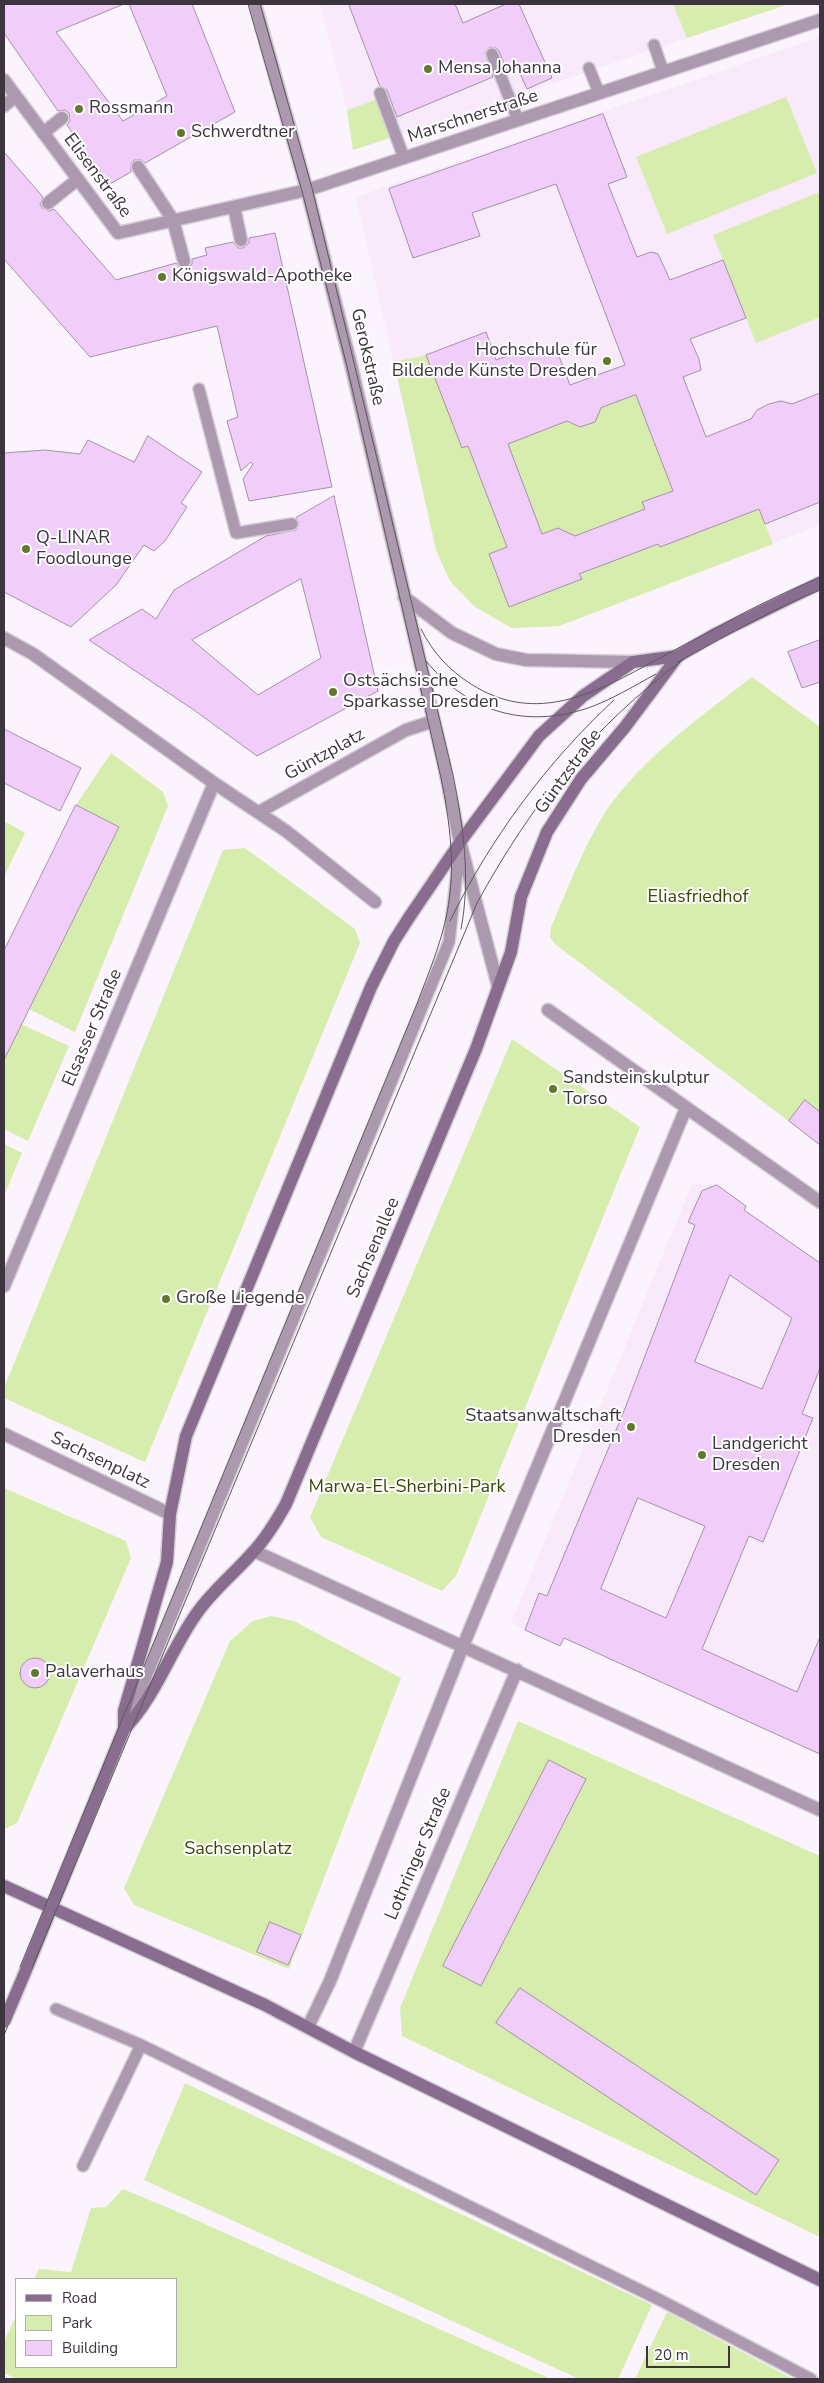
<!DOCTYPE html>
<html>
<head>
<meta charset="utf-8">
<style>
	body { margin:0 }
	#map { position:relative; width:824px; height:2383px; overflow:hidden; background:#fbf3fd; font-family:"Nunito Sans",sans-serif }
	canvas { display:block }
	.frame { position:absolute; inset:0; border:5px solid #3c343e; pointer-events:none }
	.legend { position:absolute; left:15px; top:2278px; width:162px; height:90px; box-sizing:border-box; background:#fff; border:1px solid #b1aeb2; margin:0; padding:6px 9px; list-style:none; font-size:15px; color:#3c343e }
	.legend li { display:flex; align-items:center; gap:10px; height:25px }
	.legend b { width:25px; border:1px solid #b1aeb2 }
	.scale { position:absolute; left:646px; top:2346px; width:84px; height:22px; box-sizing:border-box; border:2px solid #3c343e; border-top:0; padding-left:6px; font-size:15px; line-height:18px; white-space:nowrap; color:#3c343e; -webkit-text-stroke:4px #fff; paint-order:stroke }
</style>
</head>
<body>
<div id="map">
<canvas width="824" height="2383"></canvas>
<div class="frame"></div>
<ul class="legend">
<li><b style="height:6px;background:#886d8e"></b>Road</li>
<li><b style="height:14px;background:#d7edae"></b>Park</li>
<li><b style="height:14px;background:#f1cef9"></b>Building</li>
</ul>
<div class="scale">20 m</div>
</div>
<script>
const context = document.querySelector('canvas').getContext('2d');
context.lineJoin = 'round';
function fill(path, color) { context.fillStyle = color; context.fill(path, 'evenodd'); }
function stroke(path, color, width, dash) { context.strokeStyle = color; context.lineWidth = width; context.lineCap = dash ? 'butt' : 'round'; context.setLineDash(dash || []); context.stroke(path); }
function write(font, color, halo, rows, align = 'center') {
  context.font = font + ' "Nunito Sans",sans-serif'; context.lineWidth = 4; context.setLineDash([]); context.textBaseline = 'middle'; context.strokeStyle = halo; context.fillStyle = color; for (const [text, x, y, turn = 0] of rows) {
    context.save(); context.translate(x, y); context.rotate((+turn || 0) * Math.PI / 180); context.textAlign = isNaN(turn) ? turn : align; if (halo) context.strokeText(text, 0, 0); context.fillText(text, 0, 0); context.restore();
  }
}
fill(new Path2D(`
	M 320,4 L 789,4 L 353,150 L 347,110 Z
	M 820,37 L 820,525 L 559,626 L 512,628 L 475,607 L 450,581 L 436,550 L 356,197 Z
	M 692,1184 L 717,1185 L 746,1206 L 744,1210 L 820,1264 L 820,1755 L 564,1638 L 560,1646 L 511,1623 Z`), '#f8e9fb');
fill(new Path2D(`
	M 673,4 L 789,4 L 687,38 Z
	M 384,97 L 399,135 L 353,150 L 347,110 Z
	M 786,97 L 817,173 L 667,234 L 636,157 Z
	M 820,192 L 820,317 L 756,343 L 713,235 Z
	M 426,355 L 468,446 L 507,548 L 658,544 L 759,509 L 773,544 L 559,626 L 512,628 L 475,607 L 450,581 L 436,550 L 394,362 Z
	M 636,395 L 673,491 L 643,502 L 645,509 L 566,539 L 563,530 L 558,528 L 542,534 L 503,432 L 528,423 L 533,435 L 567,421 L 580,427 L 595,422 L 601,408 Z
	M 752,677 L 820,727 L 820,1145 L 555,944 L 550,937 L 551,927 C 566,893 579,858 597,826 C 628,768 700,717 752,677 Z
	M 111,753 L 163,792 L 168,806 L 75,1032 L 29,1009 L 119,827 L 76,805 Z
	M 4,821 L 25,833 L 4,877 Z
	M 245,848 L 355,929 L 360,943 L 145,1462 L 4,1398 L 4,1388 L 223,850 Z
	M 21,1024 L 69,1046 L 28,1141 L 4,1129 L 4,1060 Z
	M 512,1039 L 640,1127 L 456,1576 L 442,1591 L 321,1537 L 310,1517 Z
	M 4,1144 L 22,1153 L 4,1196 Z
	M 4,1488 L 126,1541 L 131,1558 L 17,1823 L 4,1829 Z
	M 271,1616 L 294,1621 L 401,1678 L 289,1969 L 134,1905 L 124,1888 L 230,1641 L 253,1621 Z
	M 518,1721 L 820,1856 L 820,2237 L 402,2036 L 400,2008 Z
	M 185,2083 L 652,2305 L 618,2379 L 579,2379 L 144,2180 Z
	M 123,2189 L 178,2212 L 551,2379 L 17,2379 L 4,2373 L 4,2342 L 16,2316 L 16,2367 L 176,2367 L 176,2279 L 34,2279 L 39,2269 L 71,2272 L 91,2208 L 106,2207 Z
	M 667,2312 L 793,2379 L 635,2379 Z`), '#d7edae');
const building = new Path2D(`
	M 4,4 L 124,4 L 56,32 L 123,121 L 167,96 L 129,4 L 192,4 L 235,112 L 145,163 L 141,160 L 134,160 L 131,164 L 131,172 L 108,185 L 67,125 L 70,121 L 69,113 L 65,110 L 58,111 L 4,33 Z
	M 349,4 L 455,4 L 463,23 L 506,4 L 519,4 L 552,78 L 527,89 L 517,67 L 507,71 L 499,51 L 496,48 L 490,47 L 485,53 L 493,77 L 397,117 L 387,90 L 380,86 Z
	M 603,114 L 627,177 L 608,184 L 637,257 L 651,252 L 658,254 L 670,280 L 723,260 L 746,318 L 690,339 L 699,359 L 701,370 L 683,377 L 706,437 L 751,419 L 757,410 L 769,404 L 781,401 L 792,404 L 820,393 L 820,502 L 765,524 L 759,509 L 660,547 L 658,544 L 579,574 L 582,579 L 509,607 L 489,554 L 507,547 L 468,446 L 462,448 L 426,355 L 486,332 L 496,360 L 535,345 L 546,346 L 557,351 L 570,385 L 625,365 L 556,184 L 472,213 L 480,236 L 413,258 L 389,189 ZM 636,395 L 673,491 L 642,502 L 645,509 L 575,536 L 558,528 L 542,534 L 508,444 L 567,421 L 580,427 L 595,422 L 601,408 Z
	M 4,152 L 43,197 L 40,204 L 42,208 L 49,211 L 54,209 L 116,280 L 176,263 L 181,269 L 187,269 L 192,264 L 192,259 L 207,255 L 205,248 L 233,242 L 238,248 L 243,248 L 249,243 L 249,238 L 275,233 L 332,487 L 249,501 L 243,479 L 253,464 L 251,462 L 241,471 L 227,421 L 238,417 L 217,326 L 90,357 L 4,259 Z
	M 148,436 L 202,472 L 181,503 L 187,507 L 165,541 L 154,551 L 144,545 L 116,585 L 71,627 L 4,592 L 4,453 L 45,450 L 80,454 L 88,440 L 134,462 Z
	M 334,496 L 378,691 L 257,756 L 194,710 L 89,640 L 142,609 L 156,619 L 174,590 L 266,536 L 296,530 L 299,523 L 296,518 ZM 301,579 L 321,658 L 258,695 L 192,640 Z
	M 820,640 L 820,682 L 802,688 L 788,652 Z
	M 4,729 L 81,768 L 60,811 L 4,783 Z
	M 76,805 L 119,827 L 4,1060 L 4,951 Z
	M 805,1100 L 820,1112 L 820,1145 L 789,1121 Z
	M 717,1185 L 746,1206 L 744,1210 L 820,1263 L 820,1368 L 802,1414 L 813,1418 L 763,1542 L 749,1536 L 702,1649 L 797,1692 L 820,1637 L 820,1754 L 564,1638 L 560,1646 L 525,1630 L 539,1593 L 547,1596 L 624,1411 L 695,1225 L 688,1222 L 702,1191 ZM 730,1275 L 792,1318 L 762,1389 L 695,1362 ZM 638,1498 L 705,1526 L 666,1618 L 601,1589 Z
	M20 1673a15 15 0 1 1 30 0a15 15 0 1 1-30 0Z
	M 549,1760 L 586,1779 L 481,1986 L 443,1966 Z
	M 270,1922 L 301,1935 L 288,1965 L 257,1952 Z
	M 520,1988 L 779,2160 L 756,2195 L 496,2023 Z`);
fill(building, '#f1cef9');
stroke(building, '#a491a8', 1);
const service = new Path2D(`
	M 654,45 L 663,71
	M 492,54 L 518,120
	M 589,68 L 599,93
	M 380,93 L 404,158
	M 199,389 L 236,533 L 292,524
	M 127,1723 L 449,942 L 460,846
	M 56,2009 L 141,2045
	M 83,2166 L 141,2045 L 662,2301 L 811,2379`);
const pedestrian = new Path2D(`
	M 4,80 L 118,233 L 307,190
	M 4,106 L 16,96
	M 43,133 L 62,118
	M 138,167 L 173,220 L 184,261
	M 48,203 L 78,179
	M 234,207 L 241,240`);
const minor = new Path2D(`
	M 307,190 L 820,20
	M 4,638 L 33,654 L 214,783 L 286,831 L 375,902
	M 259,812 L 406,730 L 434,721
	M 548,1010 L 820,1202
	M 4,1286 L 214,783
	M 4,1434 L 170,1514
	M 254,1551 L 820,1810
	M 308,2027 L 330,1981 L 463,1646 L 686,1108
	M 354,2052 L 517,1670`);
const tertiary = new Path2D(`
	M 255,4 L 307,190 L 351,365 L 443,760 L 460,842 L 498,986
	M 404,597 L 452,633 L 496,654 L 526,660 L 633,662`);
const secondary = new Path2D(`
	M 124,1729 C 155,1698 171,1649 197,1613 C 213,1590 236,1572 254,1551 C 267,1537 277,1520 286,1504 L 476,1049 L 511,952 L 521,897 L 547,832 L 581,779 L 625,727 L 678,656 L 714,635 L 820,583
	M 4,1886 L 265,2005 L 354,2052 L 820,2280
	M 26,1970 L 124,1729 L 124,1711 L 167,1562 L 170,1514 L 186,1436 L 371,987 L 394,941 L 410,916 L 463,838 L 539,736 L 583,696 L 633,662 L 678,656`);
stroke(service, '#d5cdd7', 14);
stroke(pedestrian, '#d5cdd7', 15);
stroke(minor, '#d5cdd7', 15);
stroke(tertiary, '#d5cdd7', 15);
stroke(secondary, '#d5cdd7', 15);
stroke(service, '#ac99b0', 11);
stroke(pedestrian, '#ac99b0', 12);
stroke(minor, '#ac99b0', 12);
stroke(tertiary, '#ac99b0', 12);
stroke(secondary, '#886d8e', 12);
stroke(new Path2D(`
	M 260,4 L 312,188 L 453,775 C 463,825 471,878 461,929
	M 421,629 C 433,653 449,670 471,684 C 532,723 588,697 645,666 C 672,652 698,637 725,623 C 756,606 788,591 820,577
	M 426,661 C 468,712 525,729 588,708 C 611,700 634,686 656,674
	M 678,662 C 726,636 769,611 820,590
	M 450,921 C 490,839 547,762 614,700
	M 4,2006 L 417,1004 C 428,974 441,944 447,913 C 456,868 450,822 441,778 L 347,366 L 302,191 L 248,4
	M 4,2035 L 477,903 C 532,803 592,727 684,659`), '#5f5761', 1);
const secondaryBridge = new Path2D(`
	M 4,2022 L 26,1970`);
stroke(secondaryBridge, '#d5cdd7', 15, []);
stroke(secondaryBridge, '#886d8e', 12);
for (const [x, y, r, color] of [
	[428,69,5,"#62792b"],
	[79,109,5,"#62792b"],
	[181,133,5,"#62792b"],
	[162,277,5,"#62792b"],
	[607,361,5,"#62792b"],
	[26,549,5,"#62792b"],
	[333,692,5,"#62792b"],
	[553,1089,5,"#62792b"],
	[166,1299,5,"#62792b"],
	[631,1427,5,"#62792b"],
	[702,1455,5,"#62792b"],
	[35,1673,5,"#62792b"]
]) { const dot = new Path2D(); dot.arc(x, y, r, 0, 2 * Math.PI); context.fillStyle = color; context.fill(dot); stroke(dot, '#fff', 2); }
write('18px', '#3c343e', '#fff', [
	["Mensa Johanna",438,69],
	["Rossmann",89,109],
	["Schwerdtner",191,133],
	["Königswald-Apotheke",172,277],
	["Hochschule für",597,351,"right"],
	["Bildende Künste Dresden",597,372,"right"],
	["Q-LINAR",36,539],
	["Foodlounge",36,560],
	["Ostsächsische",343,682],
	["Sparkasse Dresden",343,703],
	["Sandsteinskulptur",563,1079],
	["Torso",563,1100],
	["Große Liegende",176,1299],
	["Staatsanwaltschaft",621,1417,"right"],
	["Dresden",621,1438,"right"],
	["Landgericht",712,1445],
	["Dresden",712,1466],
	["Palaverhaus",45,1673]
], 'left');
write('18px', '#3c343e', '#fff', [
	["Marschnerstraße",473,117,-18],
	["Elisenstraße",97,176,53],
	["Gerokstraße",367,357,77],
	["Güntzplatz",325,755,-29],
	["Güntzstraße",569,772,-54],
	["Elsasser Straße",93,1028,-67],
	["Sachsenallee",374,1248,-67],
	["Sachsenplatz",100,1461,26],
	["Lothringer Straße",419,1854,-67]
]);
write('18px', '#374901', '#fff', [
	["Eliasfriedhof",698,898],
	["Marwa-El-Sherbini-Park",407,1488],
	["Sachsenplatz",238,1850]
]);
</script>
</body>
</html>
